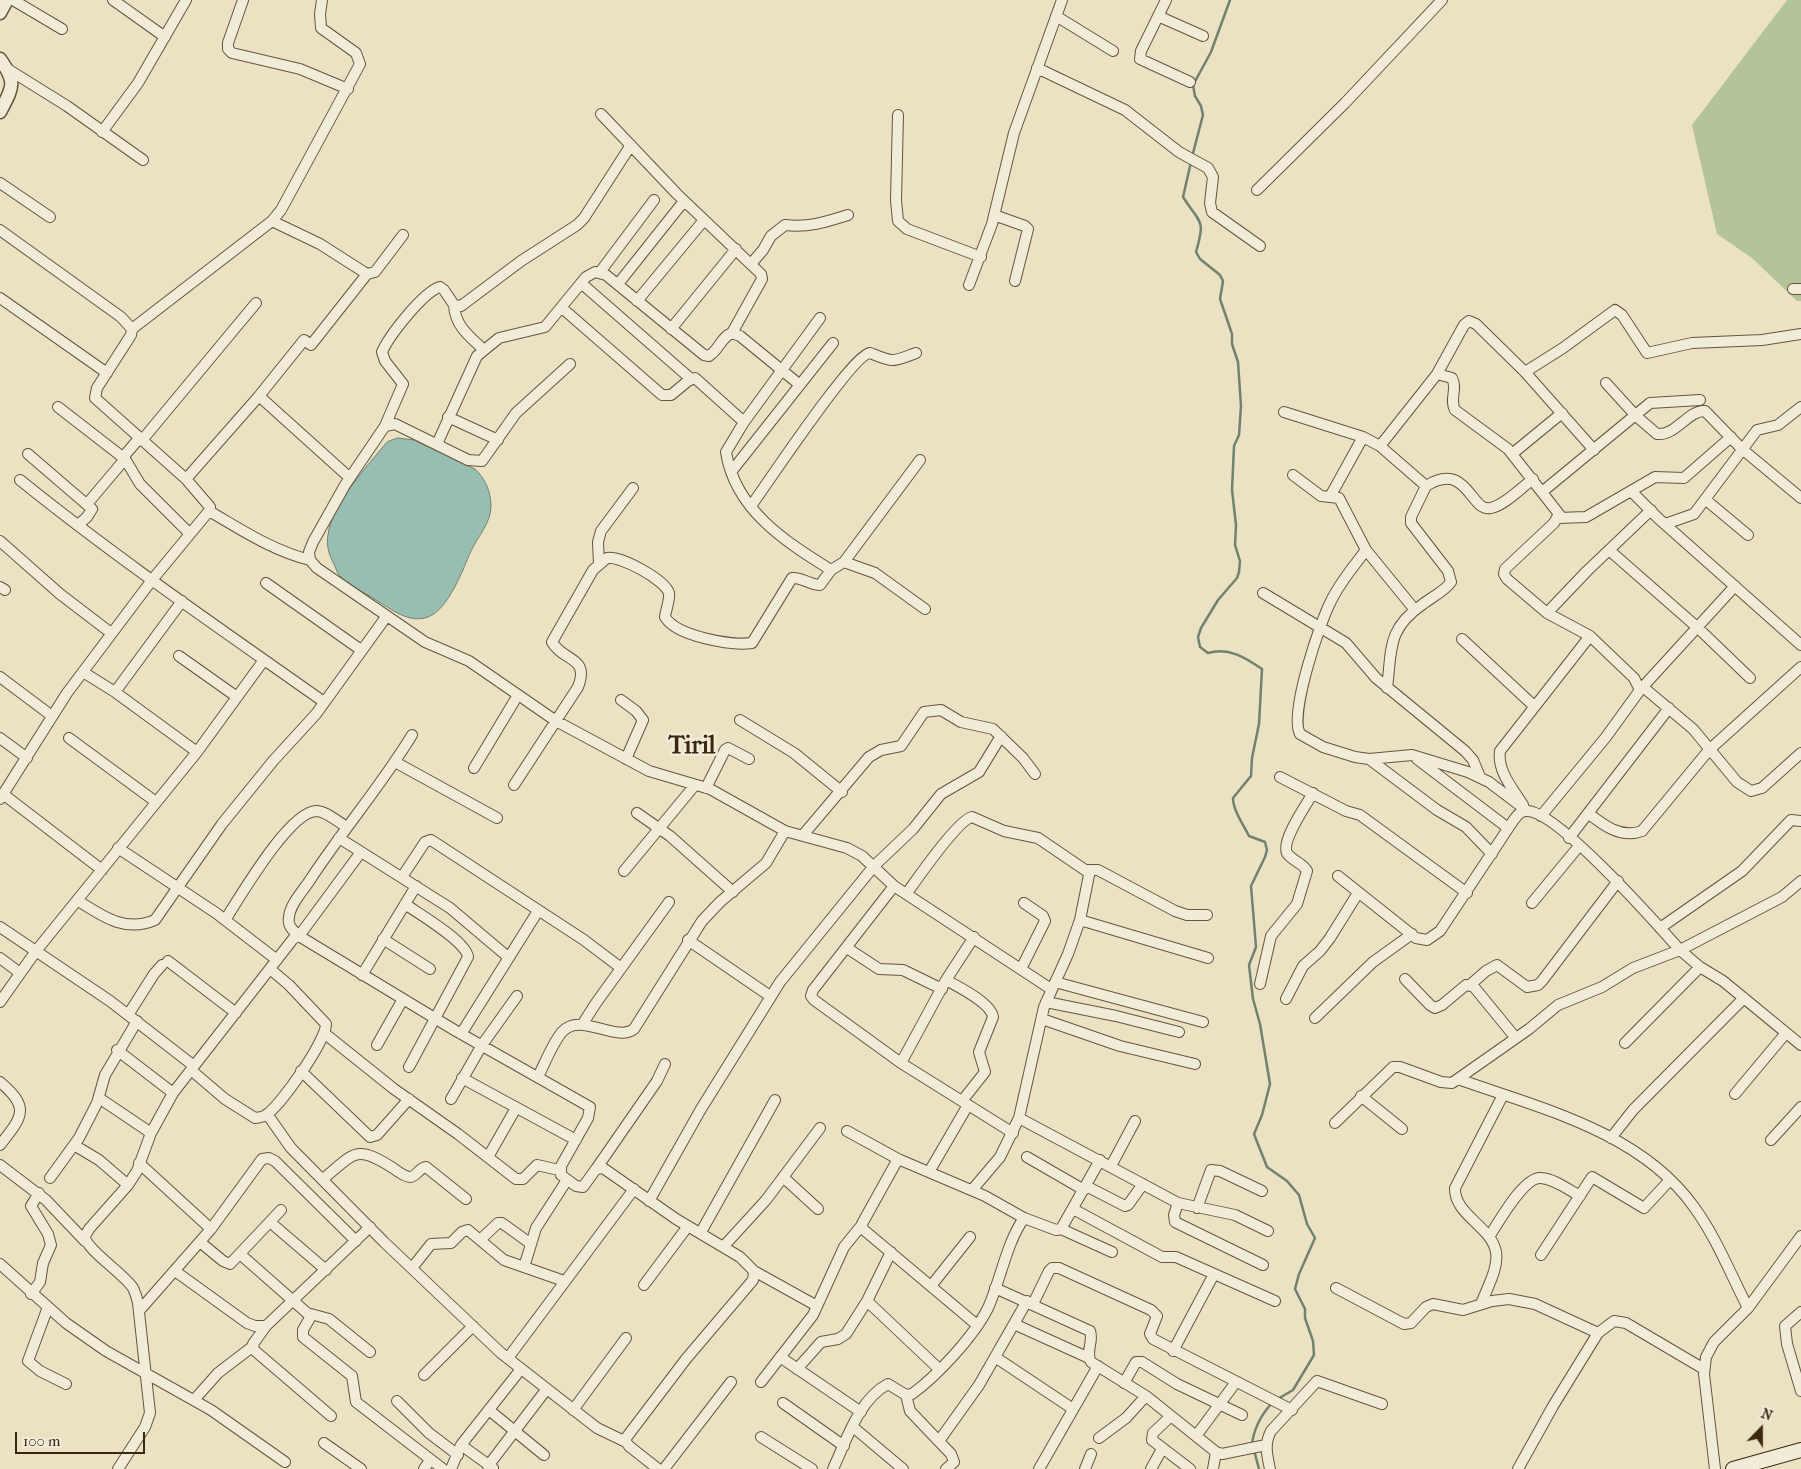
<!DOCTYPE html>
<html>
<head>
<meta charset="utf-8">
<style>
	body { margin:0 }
	#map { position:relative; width:1801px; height:1469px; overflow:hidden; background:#eae2c3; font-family:"IM FELL French Canon",serif }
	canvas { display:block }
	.north { position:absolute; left:1736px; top:1404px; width:50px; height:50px; -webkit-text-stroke:4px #f1ecd8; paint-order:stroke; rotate:22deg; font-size:14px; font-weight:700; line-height:20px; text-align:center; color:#3b2610 }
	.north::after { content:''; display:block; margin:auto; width:18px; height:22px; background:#3b2610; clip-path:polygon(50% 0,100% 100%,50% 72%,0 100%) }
	.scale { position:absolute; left:15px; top:1432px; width:130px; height:22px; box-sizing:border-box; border:2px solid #3b2610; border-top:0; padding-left:6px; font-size:15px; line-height:18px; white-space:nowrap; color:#3b2610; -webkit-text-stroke:4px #f1ecd8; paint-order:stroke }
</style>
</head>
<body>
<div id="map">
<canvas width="1801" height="1469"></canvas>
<div class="north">N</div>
<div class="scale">100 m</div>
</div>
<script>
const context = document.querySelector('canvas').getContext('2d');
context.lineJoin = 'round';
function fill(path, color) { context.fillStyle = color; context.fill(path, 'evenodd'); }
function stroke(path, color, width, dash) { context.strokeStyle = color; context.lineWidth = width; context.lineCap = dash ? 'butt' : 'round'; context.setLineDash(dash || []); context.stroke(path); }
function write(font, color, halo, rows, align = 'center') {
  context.font = font + ' "IM FELL French Canon",serif'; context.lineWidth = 5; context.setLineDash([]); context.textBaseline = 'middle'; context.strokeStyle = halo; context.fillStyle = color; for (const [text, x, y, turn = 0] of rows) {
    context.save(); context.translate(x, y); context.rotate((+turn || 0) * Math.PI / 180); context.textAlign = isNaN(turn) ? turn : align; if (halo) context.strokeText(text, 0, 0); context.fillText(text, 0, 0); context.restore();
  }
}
fill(new Path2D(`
	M 1787,0 L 1801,0 L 1801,301 L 1797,301 L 1752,258 L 1717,234 L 1692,125 Z`), '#b2c498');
const water = new Path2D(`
	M 398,438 L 414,440 L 475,469 C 485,478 491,492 491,506 C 491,523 478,536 471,551 C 463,569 449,609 428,617 C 409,624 391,609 376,600 C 365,593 350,586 341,577 C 337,574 336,568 334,564 C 329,555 326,545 328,535 C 331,505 368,465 387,442 Z`);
fill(water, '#98beb2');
stroke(water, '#738171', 1);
stroke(new Path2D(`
	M 1192,157 L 1203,115 L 1201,106 L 1195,96 L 1193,85 L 1211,52 L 1230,0
	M 1191,162 L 1183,197 C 1200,224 1206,218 1196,252 L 1200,259 L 1220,275 L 1223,281 L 1220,299 L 1232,334 L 1232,344 L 1238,362 L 1241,406 L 1239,435 L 1234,446 L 1232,490 L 1236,525 L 1235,545 L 1240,561 L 1239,572 L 1237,578 L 1218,600 L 1201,628 L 1198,637 L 1200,647 L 1208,653 C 1229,647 1246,658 1262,669 L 1259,724 L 1252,758 L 1251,776 L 1233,798 C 1233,810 1243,824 1249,836 L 1265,842 L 1267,850 L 1265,857 L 1251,886 L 1256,947 L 1249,965 L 1253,999 L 1260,1024 L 1270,1084 L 1262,1115 L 1254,1134 L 1267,1167 L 1287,1181 L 1299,1195 L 1307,1224 L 1315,1238 L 1299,1274 L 1295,1289 L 1305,1309 L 1305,1318 L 1313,1341 L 1314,1355 L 1293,1390 L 1276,1400
	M 1252,1444 C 1254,1428 1261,1415 1272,1403
	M 1254,1450 L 1259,1469`), '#738171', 2.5);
const minor = new Path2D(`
	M 13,0 L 62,29
	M 113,0 L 165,37
	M 243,0 L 228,43 L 228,49 L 232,53 L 300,69 L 348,89
	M 1166,0 L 1141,51 L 1140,59 L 1190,82
	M 1056,16 L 1113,51
	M 1158,16 L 1203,36
	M 6,68 L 67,106 L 143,160
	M 1037,68 L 1125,110 L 1179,152 L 1208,168 L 1213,177 L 1210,203 L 1212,212 L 1260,246
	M 601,114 L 677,194 L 761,274 L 762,279 L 732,333
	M 898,115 L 896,200 L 898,221 L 907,229 L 981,257
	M 102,132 L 138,83 L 186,0
	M 0,183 L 50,217
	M 1257,190 L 1345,103 L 1442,0
	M 994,215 L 1025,226 L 1028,229 L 1015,281
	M 272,221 L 320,244 L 367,274 L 375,272 L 403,235
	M 0,230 L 121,317 L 132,329 L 131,335 L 97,388 L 95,398 L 186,479 L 210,507 L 209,511 L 152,580 L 67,693 L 0,799
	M 751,264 L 763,250 L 771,236 L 785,225 C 808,228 826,222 848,215
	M 600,272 L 654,200
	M 581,283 L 691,379
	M 618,284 L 684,201
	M 969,285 L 992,224 L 1014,133 L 1062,0
	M 1793,289 L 1801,289
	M 0,298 L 107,373
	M 637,301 L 704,220
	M 454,305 C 455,326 469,336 484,350
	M 562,308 L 662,395 L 671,395 L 688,381 L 695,378 L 744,422
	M 820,318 L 744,422 L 726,452 C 735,510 786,542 831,570
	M 132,329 L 272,221 L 281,210 L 360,64 L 356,53 L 321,28 L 320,14 L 322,0
	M 671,329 L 736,249
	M 570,364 L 516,413 L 482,461 L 468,460 L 395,424 L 385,426 L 345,485 L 313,542 L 309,552 L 310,560 L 317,568 L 425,642 L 469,661 L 556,721 L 649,771 L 710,789 L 785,831 L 847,848 L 862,856 L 894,886 L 1051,989
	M 1525,372 L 1563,348 L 1615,310 L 1622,315 L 1647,353 L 1692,343 L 1762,340 L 1801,334
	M 1437,374 L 1452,378 C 1458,389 1449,399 1455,410 L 1508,449 L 1559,514 L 1554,523 L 1505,569 L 1504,574 L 1507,579 L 1547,613 L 1590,636 L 1634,678 L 1640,690 L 1606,737 L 1541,816
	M 1606,383 L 1636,416 L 1657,434 C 1676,436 1688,410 1705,411 L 1742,449 L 1801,498
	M 259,396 L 350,478
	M 58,407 L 125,459 L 140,484 L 190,534
	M 1284,412 L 1363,437 L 1380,446 L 1426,486 L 1411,517 L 1411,523 L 1448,571 L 1451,582 C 1445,591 1432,597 1423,604 C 1387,629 1392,648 1387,688
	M 448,417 L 498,440
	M 385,426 L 403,384 L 385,361 L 382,352 C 389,336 423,292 440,287 L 444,290 L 454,305 L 461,306 L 521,261 L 577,225 L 584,218 L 631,145
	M 437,444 L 477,356 L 499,338 L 545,327 L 586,277 L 595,272 L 606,275 L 704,355 L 709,356 C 719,350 721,337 732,333 L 740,336 L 800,385
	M 1380,446 L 1437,374 L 1464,325 L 1469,321 L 1476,324 L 1525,372 L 1594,450
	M 28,454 L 92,509 L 87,517 L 78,525
	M 1512,454 L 1562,413
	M 731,472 L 833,343
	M 1293,475 L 1321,496 L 1339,498 L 1366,550 L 1415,610
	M 186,479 L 259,396 L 304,340 L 311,345 L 367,274
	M 20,480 C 118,559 222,630 324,702
	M 1426,486 C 1468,460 1470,513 1491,508 C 1505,505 1521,488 1533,479
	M 1631,491 L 1659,519 L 1801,645
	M 1542,492 L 1650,403 L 1700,400
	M 1331,495 L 1363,437
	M 1706,500 L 1748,535
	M 87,504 L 125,459 L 125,455 L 136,442 L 143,439 L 256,303
	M 751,506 C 767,484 853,354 870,353 C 895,363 891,362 916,353
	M 209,511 C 242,530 273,551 310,560
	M 1558,518 L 1586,517 L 1655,477 L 1684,478 L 1731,437
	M 1665,524 L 1694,514 L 1757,430 L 1778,425 L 1801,407
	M 0,541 L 60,594 L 111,633
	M 1366,550 C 1354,566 1340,582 1331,601 C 1320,622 1289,714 1300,734 L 1323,747 L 1355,757 L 1369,759 L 1412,755 L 1468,772 L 1489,782 L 1526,810
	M 1609,550 L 1698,628 L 1750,678
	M 844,562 L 920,460
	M 599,564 L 598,542 L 601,531 L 633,488
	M 266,583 L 361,650
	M 0,587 L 5,590
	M 1263,593 L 1346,643 L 1376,678 L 1465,751 L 1473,760 L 1480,777
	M 1547,613 L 1587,571 L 1651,510
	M 1462,639 L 1534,706
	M 179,656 L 237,697
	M 83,672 L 115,692 L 197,752
	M 0,677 L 52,716
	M 1643,687 L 1693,729 L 1737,782 L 1751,791 L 1762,788 L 1801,753
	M 1640,690 L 1735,586
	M 115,692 L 182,601
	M 621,700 L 636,711 L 643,720 L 626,759
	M 740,720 L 794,753 L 842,792
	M 0,738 L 27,758
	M 69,738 L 156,802
	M 1369,759 L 1437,810 L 1466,827 L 1492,854
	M 1417,759 L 1508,828
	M 395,762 L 497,818
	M 474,768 L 518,695
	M 1280,777 L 1346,811 L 1360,815 L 1467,893
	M 514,785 L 578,687 C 590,656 563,662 552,642 L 593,570 L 607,558 C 621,556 664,579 669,593 C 670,600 666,609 665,617 C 676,636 731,646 752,643 L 792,578 C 802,577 810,585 820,585 L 831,570 L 844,562 L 875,573 L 925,609
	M 706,788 L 725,750 L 728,748 L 749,759
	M 3,794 L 102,870
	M 1523,805 C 1513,789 1497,771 1500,751 L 1590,636
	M 637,813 L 670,836 L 733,892
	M 1588,813 C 1603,825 1621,839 1642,831 L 1709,750 L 1801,667
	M 803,835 L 869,757 L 881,750 L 901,746 L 924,712 L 941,710 L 961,722 L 993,729 L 1023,758 L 1035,774
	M 339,838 L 450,908 L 508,957
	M 1569,838 L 1669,708
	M 118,848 L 216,913 L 277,960
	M 361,852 L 299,936 C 293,930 287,926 289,917 C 290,904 303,891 310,880 C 342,831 381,786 412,735
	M 624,871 L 695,785
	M 402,877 L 425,842 L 431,840 L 584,940 L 621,968
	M 1801,881 L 1782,897 L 1680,950 L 1700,967 L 1723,981 L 1801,1045
	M 894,886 L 813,990 L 811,996 L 814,1000 L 901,1063 L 1013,1133
	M 907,893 C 917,879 958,820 972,817 L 1004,831 L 1038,838 L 1088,872
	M 77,900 C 102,916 125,933 155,920 L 222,824 L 273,761 L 316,714 L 386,617
	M 1532,903 L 1579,846
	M 405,904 C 419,914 466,941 468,957 L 409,1067
	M 225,920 C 240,897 289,812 316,811 C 326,811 338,822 347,827
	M 1080,920 L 1208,958
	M 0,927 L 110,1001 L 194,1066
	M 1660,928 L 1742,871 L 1791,820 L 1801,821
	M 383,939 L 430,969
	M 688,940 L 770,996
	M 847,948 L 879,969 L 903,970 L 942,989
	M 0,958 L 20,973
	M 168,961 L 236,1013
	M 1021,969 L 1045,921 L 1043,916 L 1024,903
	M 362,975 L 416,886
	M 1405,979 L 1430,1005 L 1435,1008 L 1442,1005 L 1466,985 L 1474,987 L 1515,1037
	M 946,980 C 959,987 991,1003 993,1017 L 979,1052 L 985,1072 L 962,1101
	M 1055,982 L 1203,1022
	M 1260,984 L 1271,936 L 1297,904 L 1307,871 C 1303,863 1292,861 1287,853 C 1281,841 1306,805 1313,793
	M 1470,985 L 1486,971 L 1497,965 L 1527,987 L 1538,985 L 1542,981 L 1618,881
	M 1286,999 L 1303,966 L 1320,951 L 1330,938 L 1358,893
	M 0,1002 L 36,951 L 197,752 L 264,660
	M 1046,1002 L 1116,1016 L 1179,1032
	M 128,1015 L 154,974 L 162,965
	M 1315,1018 L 1373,962 L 1412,934
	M 1042,1019 L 1120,1046 L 1195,1064
	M 582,1025 L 596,1003 L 669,902
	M 324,1033 L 394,1089 L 458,1134 L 516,1179 L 523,1179 L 537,1165 L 559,1170
	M 461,1034 L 538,911
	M 1625,1043 L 1700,967
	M 377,1045 L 403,999
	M 117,1050 L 173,1093
	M 901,1063 L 946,980 L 974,937
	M 191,1070 L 225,1099 L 255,1118 C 259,1117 262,1118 266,1115 C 281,1105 326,1041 326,1024 L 289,985 L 270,969
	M 301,1071 L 370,1137 L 377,1135 L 409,1099
	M 538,1077 C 545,1063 552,1044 562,1032 C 580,1011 616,1043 634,1029 L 702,921 L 720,902 L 766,863 L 785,831
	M 462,1078 L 576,1140
	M 1458,1079 C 1540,1108 1641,1132 1694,1207 C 1716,1237 1731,1275 1748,1308
	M 0,1082 C 31,1108 22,1117 0,1145
	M 1735,1094 L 1786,1033
	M 1361,1096 L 1402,1129
	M 99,1098 L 151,1133
	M 451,1099 L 482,1045 L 517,996
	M 267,1114 L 291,1148 L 384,1242 L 501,1353 L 597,1428 L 626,1442
	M 1019,1118 L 1178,1203 L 1235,1215 L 1268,1231
	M 1335,1123 L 1393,1067 L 1400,1067 L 1441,1082 L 1452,1083 L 1529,1029 L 1558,1005 L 1602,987 L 1633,968 L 1680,950 C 1656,923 1559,813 1528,811 C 1520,810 1517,816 1513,821 L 1440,931 L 1427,940 L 1416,938 L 1338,876
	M 847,1131 L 898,1159
	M 1611,1138 L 1633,1110 L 1744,998
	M 1771,1140 L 1801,1107
	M 74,1145 L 99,1160 L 128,1185
	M 488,1157 L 516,1108
	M 1027,1157 L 1084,1190
	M 139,1163 L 211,1229
	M 0,1165 L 46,1200 L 85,1241
	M 1111,1166 L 1135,1121
	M 596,1169 L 657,1081 L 665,1064
	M 929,1172 L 968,1105
	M 783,1177 L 818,1209
	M 50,1178 L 79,1138 L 97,1103 L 105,1075 L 137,1021
	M 323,1179 C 355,1153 355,1144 393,1168 C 397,1171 405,1177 410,1177 C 416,1177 419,1168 426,1167 L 466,1199
	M 1086,1186 L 1125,1206 L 1128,1205 L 1143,1184
	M 972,1190 L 1000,1157 L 1019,1118 L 1044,1007 L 1068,954 L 1080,920 L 1090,870 L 1098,870 L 1175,911 L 1187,915 L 1207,915
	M 649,1201 L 701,1109 L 780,982 L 874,866 L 913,829 L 941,794 L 979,772 L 1001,736
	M 1178,1203 L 1174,1215 L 1175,1222 L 1263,1265
	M 1197,1208 L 1211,1170 L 1220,1171 L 1262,1191
	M 1073,1209 L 1162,1257 L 1176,1257 L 1275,1301
	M 270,1222 L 326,1270
	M 1061,1229 L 1112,1252
	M 701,1232 L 775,1100
	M 1489,1237 C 1498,1223 1524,1176 1541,1178 C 1555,1179 1569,1190 1580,1196
	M 480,1240 L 498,1223 L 502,1223 L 531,1244
	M 200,1242 L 223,1261 L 230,1264 L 281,1210
	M 724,1246 L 766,1200 L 820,1128
	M 240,1254 L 307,1313 L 329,1319 L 370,1352
	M 1541,1255 L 1592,1177 L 1644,1208 L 1669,1181
	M 0,1264 L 66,1323 L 106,1351 L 211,1410 L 285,1462
	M 524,1267 L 536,1228 L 567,1180
	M 412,1268 L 431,1244 L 451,1243 L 462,1232 L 468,1230 L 504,1260 L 564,1281
	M 175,1271 L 247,1323 L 255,1326 L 266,1326 L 370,1227
	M 754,1271 L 817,1306
	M 644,1285 L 688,1226
	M 931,1286 L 970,1237
	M 995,1288 L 1090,1331 C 1094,1341 1085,1352 1091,1362 L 1146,1396 L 1216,1452 L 1222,1454 L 1266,1445
	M 1336,1288 L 1404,1324 L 1411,1323 L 1426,1307 L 1433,1304 L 1463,1310 L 1492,1301 L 1509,1299 L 1535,1304 L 1598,1333
	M 31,1294 L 40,1282 L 43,1263 L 51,1245 L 48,1234 L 31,1206 L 39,1193
	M 867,1301 L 939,1369
	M 1033,1304 L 1049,1271 L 1052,1268 L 1059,1268 L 1151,1310 L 1157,1316 L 1150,1334 L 1153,1339 L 1292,1410
	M 1481,1304 C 1486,1290 1499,1268 1496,1252 C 1492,1227 1454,1215 1455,1188 L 1503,1095
	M 48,1307 L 28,1361 L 40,1371 L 66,1384
	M 139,1311 L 211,1229 L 262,1159 L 269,1158 L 275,1161 L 356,1241
	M 1801,1312 L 1785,1326 L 1787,1344 L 1801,1391
	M 311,1316 L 303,1330 L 303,1337 L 352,1376 L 356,1402 L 443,1469
	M 1014,1324 L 1089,1358
	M 977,1325 L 864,1230 L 861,1226 L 863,1222 L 898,1159 L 985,1196 L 1024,1218
	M 266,1326 L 253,1344 L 254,1350 L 331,1416
	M 1173,1351 L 1214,1274
	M 780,1357 L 861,1412
	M 995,1357 L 1073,1409
	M 508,1358 L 634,1189
	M 797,1369 L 821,1342 L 838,1339 L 846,1334 L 867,1301 L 891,1252
	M 424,1375 L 473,1326
	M 761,1382 L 813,1315 L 844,1247 L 861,1226
	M 1124,1383 L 1136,1362 L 1142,1362 L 1177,1384 L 1242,1415
	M 906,1395 L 910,1411 L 951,1454 L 954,1462 L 946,1469
	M 194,1400 L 218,1373 L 252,1347
	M 397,1401 L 429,1433 L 458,1455
	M 783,1403 L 844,1446
	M 489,1410 L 544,1455
	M 573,1410 L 626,1338
	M 1171,1416 L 1153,1433 L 1152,1440 L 1190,1469
	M 853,1427 L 903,1469
	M 1196,1436 L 1236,1382
	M 761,1437 L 812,1469
	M 1099,1438 L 1126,1418 L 1146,1396
	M 939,1441 L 979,1385 L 1027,1301
	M 324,1443 L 361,1469
	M 461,1445 L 493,1468
	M 488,1466 L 546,1390
	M 118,1469 L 145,1427 L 150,1413 L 138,1303 C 137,1298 135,1292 133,1288 C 124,1274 84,1248 85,1236 L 89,1229 L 128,1185 L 137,1171 L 151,1133 L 173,1093 L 293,939 L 299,936 L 456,1031 L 590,1107 L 588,1118 L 561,1166 L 561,1175 L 576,1186 L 583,1187 L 596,1169 L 603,1168 L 676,1219 L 740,1257 L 754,1271 L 753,1280 L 686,1359 L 626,1438 L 626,1442 L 629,1446 L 658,1469
	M 424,1469 L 430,1460
	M 451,1469 L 461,1445 L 521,1369
	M 664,1469 L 731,1382
	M 833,1469 C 846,1441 859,1399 888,1384 L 906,1395 L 912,1394 C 937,1376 974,1336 988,1308 C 1001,1279 1006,1244 1024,1218 L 1056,1230 L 1061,1229 L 1100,1160
	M 1039,1469 L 1098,1366
	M 1085,1469 L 1091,1454
	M 1151,1469 L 1162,1449
	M 1213,1469 L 1216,1452
	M 1270,1469 C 1267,1455 1264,1444 1271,1431 L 1317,1381 L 1382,1404
	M 1518,1469 L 1553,1406 L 1598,1333 L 1614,1321 L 1626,1323 L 1704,1369
	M 1715,1469 L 1704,1374 L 1706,1357 L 1714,1342 L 1748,1308 L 1801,1236`);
const tertiary = new Path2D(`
	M 0,13 L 7,0
	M 0,59 C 17,83 13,87 0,112`);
const secondary = new Path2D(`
	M 1733,1469 L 1801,1450`);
stroke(minor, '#67553d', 12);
stroke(tertiary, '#67553d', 15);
stroke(secondary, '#3b2610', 16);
stroke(minor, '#f1ecd8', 10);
stroke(tertiary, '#f1ecd8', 12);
stroke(secondary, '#f1ecd8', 14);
write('bold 24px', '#3b2610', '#f1ecd8', [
	["Tiril",692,747]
]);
</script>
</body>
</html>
